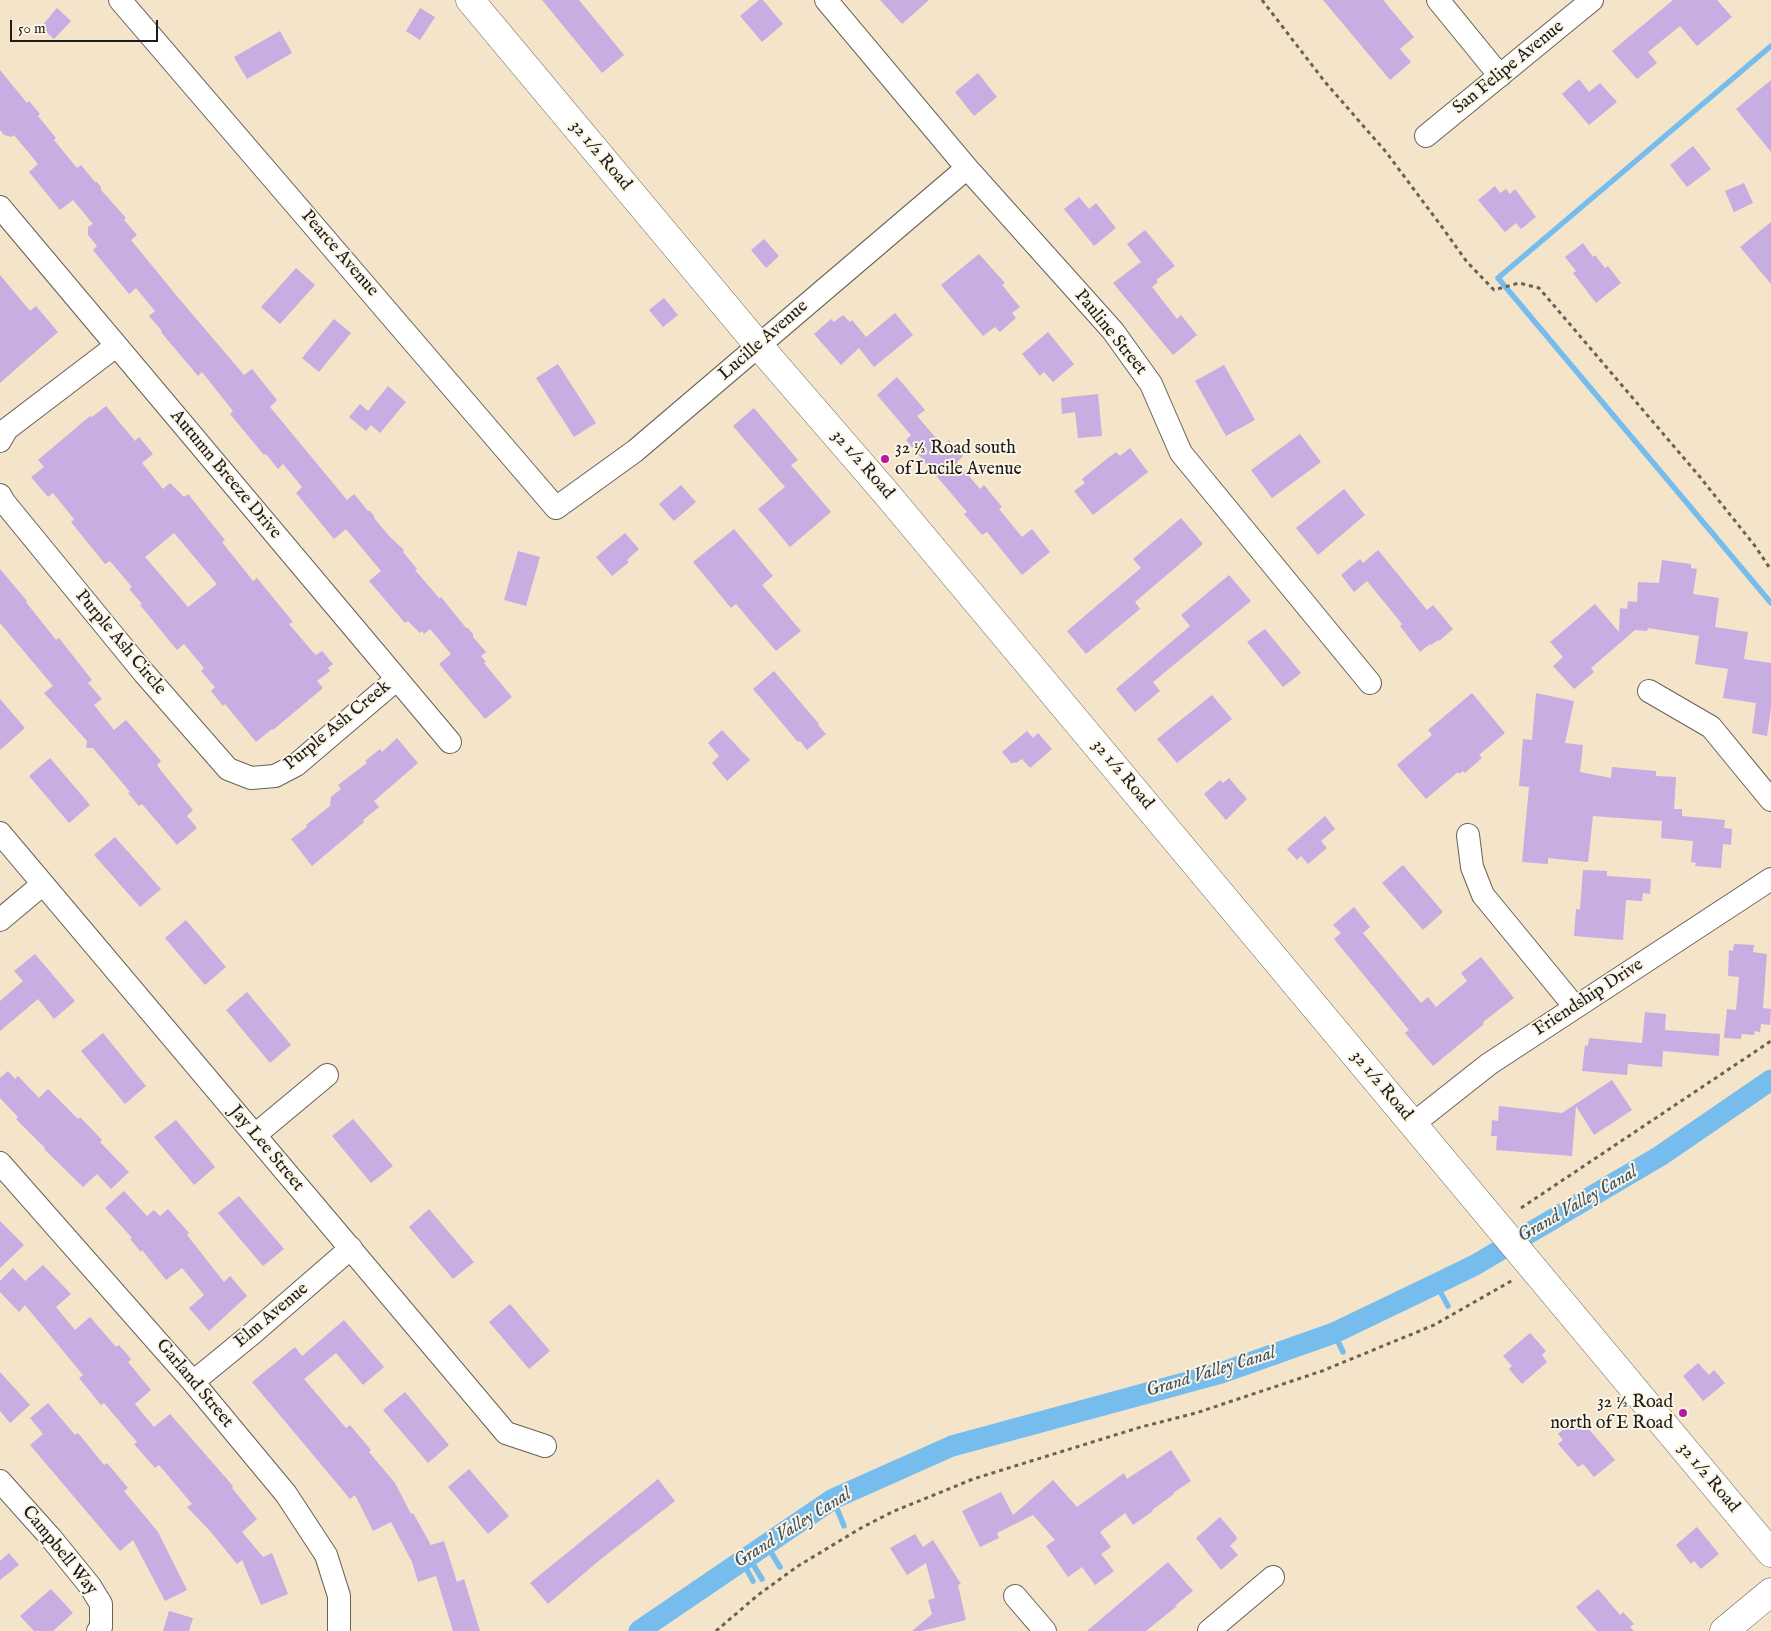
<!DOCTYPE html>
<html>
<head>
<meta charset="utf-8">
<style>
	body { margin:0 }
	#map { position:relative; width:1771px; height:1631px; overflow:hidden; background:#f4e4c9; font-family:"IM FELL English",serif }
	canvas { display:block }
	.scale { position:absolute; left:10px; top:20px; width:148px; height:22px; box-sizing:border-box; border:2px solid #1c1c1c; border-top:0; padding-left:6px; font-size:15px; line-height:18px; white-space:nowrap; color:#1c1c1c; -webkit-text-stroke:4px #fcf5e5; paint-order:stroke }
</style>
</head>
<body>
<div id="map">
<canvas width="1771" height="1631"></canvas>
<div class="scale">50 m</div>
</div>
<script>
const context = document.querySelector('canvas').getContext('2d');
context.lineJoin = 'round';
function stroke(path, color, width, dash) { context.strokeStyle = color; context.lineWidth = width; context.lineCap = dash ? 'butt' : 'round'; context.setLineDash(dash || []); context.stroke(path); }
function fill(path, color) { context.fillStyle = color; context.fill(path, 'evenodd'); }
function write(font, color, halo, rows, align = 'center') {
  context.font = font + ' "IM FELL English",serif'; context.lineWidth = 4; context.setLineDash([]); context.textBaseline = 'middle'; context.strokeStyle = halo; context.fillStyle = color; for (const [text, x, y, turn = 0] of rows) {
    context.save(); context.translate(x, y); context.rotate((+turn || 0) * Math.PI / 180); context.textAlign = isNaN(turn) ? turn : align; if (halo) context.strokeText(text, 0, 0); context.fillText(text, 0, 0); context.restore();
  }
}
stroke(new Path2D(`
	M 1771,46 L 1498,278 L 1771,603
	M 1436,1284 L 1448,1306
	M 1334,1333 L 1343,1352
	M 833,1499 L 844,1526
	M 766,1544 L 780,1567
	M 748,1556 L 762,1579
	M 742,1561 L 753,1581`), '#76bdee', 5.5);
stroke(new Path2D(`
	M 639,1631 L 833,1499 L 952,1446 L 1221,1373 L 1334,1333 L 1436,1284 L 1475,1265 L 1660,1156 L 1771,1080`), '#76bdee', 21);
fill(new Path2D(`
	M 542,0 L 579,0 L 624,55 L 602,73 Z
	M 759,0 L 763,0 L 783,24 L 762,42 L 740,16 Z
	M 880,0 L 929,0 L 902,24 Z
	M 1323,0 L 1383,0 L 1414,37 L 1400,49 L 1411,62 L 1390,80 Z
	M 1673,0 L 1717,0 L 1732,17 L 1697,46 L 1680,26 L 1648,52 L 1657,63 L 1637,79 L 1612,51 Z
	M 57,8 L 71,21 L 54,39 L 41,27 Z
	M 420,8 L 435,17 L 420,40 L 406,31 Z
	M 280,31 L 292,53 L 247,79 L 234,57 Z
	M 0,70 L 27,103 L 29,101 L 40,114 L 38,116 L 56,138 L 54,140 L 77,168 L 81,165 L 95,182 L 97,182 L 101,187 L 101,190 L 126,218 L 124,220 L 137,235 L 131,240 L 176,295 L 244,375 L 252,369 L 277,400 L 270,407 L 347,500 L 354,494 L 368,511 L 370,511 L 374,516 L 374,518 L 390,537 L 404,550 L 403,552 L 417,569 L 415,570 L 439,598 L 441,597 L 466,628 L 468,628 L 473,634 L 473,637 L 486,652 L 481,656 L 486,662 L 484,663 L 512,697 L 485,719 L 439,664 L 451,654 L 430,629 L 424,634 L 422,631 L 420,633 L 408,621 L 405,623 L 369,581 L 381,571 L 346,529 L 334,539 L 296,493 L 302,487 L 283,464 L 278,469 L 266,454 L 264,455 L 230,414 L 233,411 L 202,372 L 198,376 L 161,332 L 162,331 L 149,316 L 155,311 L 136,288 L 129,294 L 93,250 L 97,246 L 88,235 L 88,227 L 93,224 L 73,200 L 60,210 L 29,172 L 38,164 L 14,135 L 12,137 L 4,135 L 0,130 Z
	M 978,73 L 997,97 L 974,116 L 955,92 Z
	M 1579,79 L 1589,92 L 1600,83 L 1617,102 L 1589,125 L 1562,94 Z
	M 1771,80 L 1771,152 L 1736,109 Z
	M 1693,146 L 1711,169 L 1687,187 L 1670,165 Z
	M 1744,183 L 1753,203 L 1734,212 L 1725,191 Z
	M 1495,186 L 1500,193 L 1506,189 L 1510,194 L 1515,189 L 1536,217 L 1521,229 L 1516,223 L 1505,232 L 1478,200 Z
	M 1079,197 L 1089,209 L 1096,203 L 1116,228 L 1094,246 L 1064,209 Z
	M 1771,222 L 1771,284 L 1740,247 Z
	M 1145,230 L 1175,266 L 1156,280 L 1158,282 L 1152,287 L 1177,319 L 1181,315 L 1197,335 L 1173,355 L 1113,283 L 1141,262 L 1127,244 Z
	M 764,239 L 779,256 L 766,268 L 751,250 Z
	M 1583,243 L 1593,257 L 1595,255 L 1605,268 L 1608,266 L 1621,283 L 1596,303 L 1573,273 L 1576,271 L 1565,257 Z
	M 979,254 L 1005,283 L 1002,285 L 1020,307 L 1012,313 L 1016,318 L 1000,332 L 995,327 L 983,336 L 941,285 Z
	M 296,268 L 315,285 L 280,324 L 261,307 Z
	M 0,275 L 30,311 L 36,306 L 58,332 L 0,383 Z
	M 664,298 L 678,315 L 663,327 L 649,310 Z
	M 895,313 L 913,335 L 874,367 L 859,348 L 841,365 L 814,334 L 831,319 L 834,322 L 843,315 L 850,322 L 852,320 L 866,337 Z
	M 334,319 L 351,333 L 319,372 L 302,358 Z
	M 1048,332 L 1074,364 L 1053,382 L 1044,372 L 1040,376 L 1022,354 Z
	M 558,364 L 596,423 L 574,437 L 536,378 Z
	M 1224,365 L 1255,420 L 1226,436 L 1195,381 Z
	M 897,377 L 925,410 L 917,416 L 943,446 L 949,440 L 963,456 L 957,462 L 980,489 L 984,485 L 1002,507 L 999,509 L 1022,537 L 1032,529 L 1050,552 L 1022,575 L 987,532 L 982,535 L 964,514 L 967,512 L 961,505 L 906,440 L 911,435 L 877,395 Z
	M 388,386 L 406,402 L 380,433 L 371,425 L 366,431 L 349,417 L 360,404 L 368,411 Z
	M 1098,394 L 1102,436 L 1078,438 L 1075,412 L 1062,414 L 1061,398 Z
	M 106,406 L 135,441 L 139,437 L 153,454 L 142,463 L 163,489 L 170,483 L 184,497 L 188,494 L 225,540 L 222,542 L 253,581 L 257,578 L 293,622 L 289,624 L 312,651 L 316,655 L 322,651 L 333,664 L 328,668 L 330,671 L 317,681 L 323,688 L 273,730 L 272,729 L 256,742 L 225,704 L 223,706 L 211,691 L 215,687 L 201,671 L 204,668 L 184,644 L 177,650 L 140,605 L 142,604 L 129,589 L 132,587 L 110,561 L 105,564 L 71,522 L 74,519 L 53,493 L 48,497 L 31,477 L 44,467 L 38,460 L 90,416 L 92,417 ZM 174,533 L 217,584 L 188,607 L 145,557 Z
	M 754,408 L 798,460 L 791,465 L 831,512 L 790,547 L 758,509 L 785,487 L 733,426 Z
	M 1300,434 L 1321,462 L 1272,498 L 1251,470 Z
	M 1130,448 L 1148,472 L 1093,515 L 1074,491 L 1085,483 L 1082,479 L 1108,458 L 1116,452 L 1120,456 Z
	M 681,485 L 696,502 L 674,521 L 659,504 Z
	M 1344,489 L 1365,515 L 1318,555 L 1296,528 Z
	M 1181,518 L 1203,544 L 1135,602 L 1140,609 L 1086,654 L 1067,631 L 1141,568 L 1133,559 Z
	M 734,529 L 773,576 L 762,585 L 801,631 L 776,651 L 736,604 L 731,608 L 693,562 Z
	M 625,533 L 639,549 L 627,560 L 629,562 L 612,576 L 596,557 Z
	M 1378,550 L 1427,610 L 1433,605 L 1453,629 L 1439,641 L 1438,640 L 1431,645 L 1430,644 L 1420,652 L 1400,626 L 1402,624 L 1367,581 L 1354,592 L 1341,575 L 1360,559 L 1363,563 Z
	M 518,551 L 540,557 L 526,606 L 504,600 Z
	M 1662,560 L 1691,564 L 1691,568 L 1697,569 L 1693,594 L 1719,598 L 1715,627 L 1748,632 L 1744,659 L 1771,663 L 1771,708 L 1767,736 L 1752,733 L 1756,703 L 1723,698 L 1728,669 L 1695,664 L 1699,636 L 1648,628 L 1647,631 L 1635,630 L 1591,668 L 1594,672 L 1574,689 L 1553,666 L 1563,657 L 1550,642 L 1595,604 L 1619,632 L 1620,608 L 1627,609 L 1628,601 L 1637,602 L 1638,582 L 1659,583 Z
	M 0,569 L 27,601 L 26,602 L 56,640 L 59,638 L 92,680 L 88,683 L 102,699 L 94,705 L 114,730 L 126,720 L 161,761 L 157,765 L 162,772 L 193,810 L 187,816 L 197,828 L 177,845 L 142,804 L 139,806 L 128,793 L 130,792 L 93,748 L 86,748 L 87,741 L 44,693 L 53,686 L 0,623 Z
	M 1229,575 L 1251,601 L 1153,682 L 1160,691 L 1135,712 L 1116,689 L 1190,626 L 1181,615 Z
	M 1265,629 L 1301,673 L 1283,687 L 1247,642 Z
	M 774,671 L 819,724 L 818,725 L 826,734 L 807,750 L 800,741 L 798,742 L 753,689 Z
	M 1472,693 L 1505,733 L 1479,755 L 1482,758 L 1465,773 L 1463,771 L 1459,774 L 1458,772 L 1426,799 L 1397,765 L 1432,735 L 1428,730 Z
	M 1536,693 L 1574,701 L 1565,743 L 1583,745 L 1580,772 L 1611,778 L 1612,767 L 1656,771 L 1656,776 L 1676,777 L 1674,809 L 1682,809 L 1682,816 L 1725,820 L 1724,828 L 1732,829 L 1731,845 L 1723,844 L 1721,868 L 1695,866 L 1696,863 L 1691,862 L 1693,841 L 1661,838 L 1662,821 L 1593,816 L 1588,862 L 1548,858 L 1548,864 L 1522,862 L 1529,787 L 1519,786 L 1523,739 L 1532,740 Z
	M 1212,695 L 1232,719 L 1177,763 L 1157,739 Z
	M 0,699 L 25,728 L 0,750 Z
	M 722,730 L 750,760 L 727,781 L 712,763 L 719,756 L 708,743 Z
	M 1027,731 L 1033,738 L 1038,733 L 1052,749 L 1030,768 L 1022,759 L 1016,763 L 1014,762 L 1012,764 L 1002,752 Z
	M 397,738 L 418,763 L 374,801 L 379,807 L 363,820 L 364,822 L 312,866 L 291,839 L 307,827 L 306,825 L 330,806 L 331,797 L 341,789 L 338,785 L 367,763 L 365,761 L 380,749 L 382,752 Z
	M 50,758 L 90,805 L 69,823 L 29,776 Z
	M 1229,778 L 1247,799 L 1226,820 L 1204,794 L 1220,780 L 1223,783 Z
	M 1325,816 L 1335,829 L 1321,841 L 1327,848 L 1308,864 L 1301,856 L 1297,860 L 1287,849 Z
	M 115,837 L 161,889 L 140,907 L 94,855 Z
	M 1403,865 L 1443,912 L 1423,930 L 1382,883 Z
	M 1583,870 L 1607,871 L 1607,876 L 1651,879 L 1650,894 L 1643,893 L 1642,901 L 1626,900 L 1623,940 L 1574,936 L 1576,909 L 1580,910 Z
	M 1354,907 L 1370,927 L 1363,933 L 1421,1003 L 1428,997 L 1436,1007 L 1467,981 L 1461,973 L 1481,957 L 1514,998 L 1483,1022 L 1484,1024 L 1433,1066 L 1405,1033 L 1409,1030 L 1334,939 L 1341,933 L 1333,925 Z
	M 186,920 L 226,967 L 205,985 L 165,938 Z
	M 1734,944 L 1754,945 L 1753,952 L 1767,954 L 1763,1008 L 1771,1009 L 1770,1025 L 1761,1024 L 1760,1032 L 1755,1031 L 1754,1035 L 1742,1034 L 1741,1039 L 1724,1038 L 1727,1009 L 1736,1010 L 1739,977 L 1728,976 L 1729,950 L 1733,951 Z
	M 35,954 L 75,1001 L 54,1019 L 38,999 L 0,1031 L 0,1001 L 23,981 L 14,971 Z
	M 247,992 L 291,1045 L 270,1063 L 226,1010 Z
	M 1645,1012 L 1666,1014 L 1665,1030 L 1720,1034 L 1719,1056 L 1663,1051 L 1662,1067 L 1628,1064 L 1627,1075 L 1582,1071 L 1585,1045 L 1588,1046 L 1589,1038 L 1642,1043 Z
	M 103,1033 L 146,1086 L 125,1104 L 81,1051 Z
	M 8,1071 L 15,1079 L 18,1076 L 39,1098 L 48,1089 L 78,1119 L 80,1117 L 102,1140 L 100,1142 L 129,1172 L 111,1189 L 97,1174 L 83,1187 L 44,1149 L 45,1148 L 16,1119 L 18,1117 L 0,1098 L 0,1078 Z
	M 1612,1080 L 1632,1110 L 1594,1135 L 1576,1106 L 1572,1156 L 1496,1150 L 1497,1136 L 1491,1136 L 1492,1120 L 1498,1121 L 1499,1106 L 1562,1113 Z
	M 353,1119 L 393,1166 L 371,1183 L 332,1136 Z
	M 176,1120 L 215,1167 L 194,1185 L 154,1137 Z
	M 124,1191 L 147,1216 L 154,1210 L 160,1216 L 168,1209 L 189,1233 L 187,1235 L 224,1282 L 230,1276 L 247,1296 L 209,1331 L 189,1308 L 204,1295 L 182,1268 L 166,1280 L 142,1250 L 141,1252 L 130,1239 L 132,1238 L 105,1208 Z
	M 239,1196 L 284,1249 L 263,1266 L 218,1213 Z
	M 429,1209 L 474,1262 L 453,1279 L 409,1227 Z
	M 0,1221 L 24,1245 L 0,1268 Z
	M 43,1265 L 71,1294 L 56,1307 L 75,1330 L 90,1317 L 116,1347 L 119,1345 L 131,1359 L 128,1362 L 151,1390 L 135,1404 L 154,1427 L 170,1414 L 233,1486 L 232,1488 L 257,1519 L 242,1532 L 263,1557 L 272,1553 L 288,1594 L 261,1605 L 242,1560 L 237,1564 L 210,1531 L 187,1507 L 192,1504 L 159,1465 L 155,1468 L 134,1444 L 137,1442 L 104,1403 L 101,1405 L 79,1378 L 83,1375 L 25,1305 L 19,1312 L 0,1292 L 0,1281 L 13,1268 L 25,1281 Z
	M 510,1304 L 550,1351 L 529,1369 L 489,1322 Z
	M 344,1320 L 384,1367 L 363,1385 L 336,1353 L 304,1379 L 346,1428 L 350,1425 L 371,1450 L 369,1452 L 395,1483 L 411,1514 L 413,1513 L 431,1545 L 444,1541 L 457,1582 L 464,1579 L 480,1631 L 453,1631 L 436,1576 L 418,1582 L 412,1562 L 391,1522 L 373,1531 L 355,1495 L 350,1499 L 252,1382 L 295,1347 L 302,1356 Z
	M 1530,1333 L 1546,1351 L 1542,1355 L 1547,1362 L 1522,1384 L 1509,1369 L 1512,1366 L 1503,1356 Z
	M 1698,1363 L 1709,1375 L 1714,1370 L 1725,1383 L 1703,1401 L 1683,1376 Z
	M 0,1372 L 30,1405 L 10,1423 L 0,1411 Z
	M 405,1392 L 449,1445 L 428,1463 L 383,1410 Z
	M 48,1403 L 75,1435 L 78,1433 L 104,1465 L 107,1463 L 128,1488 L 124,1491 L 158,1532 L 187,1590 L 165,1601 L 133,1540 L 120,1551 L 30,1445 L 43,1434 L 30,1418 Z
	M 1578,1416 L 1615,1460 L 1594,1477 L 1583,1464 L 1578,1467 L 1558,1444 L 1563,1440 L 1558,1434 Z
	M 1171,1450 L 1191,1481 L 1173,1493 L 1174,1494 L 1152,1510 L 1153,1511 L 1133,1525 L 1125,1513 L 1100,1532 L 1111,1547 L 1101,1554 L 1114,1571 L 1095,1585 L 1082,1567 L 1068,1577 L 1046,1546 L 1055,1540 L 1033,1515 L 997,1533 L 999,1538 L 980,1547 L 962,1511 L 1001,1492 L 1013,1515 L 1053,1480 L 1077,1507 L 1124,1473 L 1127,1479 Z
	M 469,1469 L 509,1516 L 488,1534 L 448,1487 Z
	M 658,1479 L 675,1501 L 601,1559 L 548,1604 L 530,1583 Z
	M 1220,1517 L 1236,1536 L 1237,1539 L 1230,1546 L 1238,1555 L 1221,1570 L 1196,1538 Z
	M 1697,1527 L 1719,1554 L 1701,1569 L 1694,1561 L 1691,1564 L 1676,1545 Z
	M 915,1534 L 923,1547 L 933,1540 L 961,1584 L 958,1585 L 966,1620 L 921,1631 L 912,1631 L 932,1614 L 928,1600 L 935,1598 L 926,1563 L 907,1575 L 890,1548 Z
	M 9,1553 L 19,1565 L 0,1580 L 0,1561 Z
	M 1168,1562 L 1193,1591 L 1176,1605 L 1177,1606 L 1146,1631 L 1087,1631 Z
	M 51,1589 L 73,1613 L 53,1631 L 34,1631 L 20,1616 Z
	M 1598,1589 L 1620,1615 L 1623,1612 L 1634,1624 L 1630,1627 L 1634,1631 L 1597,1631 L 1576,1607 Z
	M 169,1611 L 193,1618 L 189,1631 L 163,1631 Z`), '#c7ade1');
const street = new Path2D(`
	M 120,0 L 556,508 L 635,451 L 967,168
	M 826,0 L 967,168 L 1113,331 L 1151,384 L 1181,453 L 1370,683
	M 1438,0 L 1500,76
	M 1426,136 L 1592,0
	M 0,207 L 450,742
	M 0,441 L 7,429 L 116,346
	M 0,495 L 4,502 L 144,673 L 228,769 L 251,778 L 275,776 L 296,765 L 397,679
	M 1649,691 L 1711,727 L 1771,800
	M 0,833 L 506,1433 L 545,1446
	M 1468,835 L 1472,867 L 1483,895 L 1575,1007
	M 0,920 L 43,884
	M 1413,1124 L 1489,1064 L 1771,879
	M 255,1135 L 327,1075
	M 0,1163 L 193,1382 L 286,1494 L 326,1555 L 339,1596 L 339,1631
	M 193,1382 L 253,1333 L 351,1248
	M 0,1481 L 51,1538 L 90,1586 L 101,1604 L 101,1627 L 98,1631
	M 1015,1596 L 1045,1631
	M 1209,1631 L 1273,1577`);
const secondary = new Path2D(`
	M 470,0 L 759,346 L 886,493 L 1771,1553
	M 1724,1631 L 1771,1592`);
stroke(street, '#686259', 24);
stroke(secondary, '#686259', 29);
stroke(new Path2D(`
	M 1262,0 L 1325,82 L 1386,152 L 1442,227 L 1467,262 L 1494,290 L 1519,283 L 1539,288 L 1700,477 L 1755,546 L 1771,570
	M 1521,1208 L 1771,1041
	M 716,1631 L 758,1595 L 798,1566 L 861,1528 L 892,1512 L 973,1479 L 1141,1427 L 1196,1413 L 1322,1371 L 1434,1325 L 1513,1280`), '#686259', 3, [4, 4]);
stroke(street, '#fff', 22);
stroke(secondary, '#fff', 28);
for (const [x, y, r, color] of [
	[885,459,5,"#b5179e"],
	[1683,1413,5,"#b5179e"]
]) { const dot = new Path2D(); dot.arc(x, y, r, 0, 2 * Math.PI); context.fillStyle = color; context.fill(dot); stroke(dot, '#fcf5e5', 2); }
write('18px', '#1c1c1c', '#fcf5e5', [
	["San Felipe Avenue",1509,68,-39],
	["32 1/2 Road",600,156,50],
	["Pearce Avenue",339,254,49],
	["Pauline Street",1110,333,51],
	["Lucille Avenue",764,341,-41],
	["32 1/2 Road",862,465,49],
	["Autumn Breeze Drive",225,475,50],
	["Purple Ash Circle",120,643,50],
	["Purple Ash Creek",338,726,-39],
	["32 1/2 Road",1122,775,50],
	["Friendship Drive",1589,998,-33],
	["32 1/2 Road",1381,1086,50],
	["Jay Lee Street",266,1149,50],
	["Elm Avenue",272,1316,-40],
	["Garland Street",194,1384,50],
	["32 1/2 Road",1708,1478,50],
	["Campbell Way",59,1551,51]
]);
write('18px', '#1c1c1c', '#fcf5e5', [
	["32 ½ Road south",895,449],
	["of Lucile Avenue",895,470],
	["32 ½ Road",1673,1403,"right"],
	["north of E Road",1673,1424,"right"]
], 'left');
write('italic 19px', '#3c5466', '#fcf5e5', [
	["Grand Valley Canal",1578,1205,-30],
	["Grand Valley Canal",1211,1373,-17],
	["Grand Valley Canal",793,1529,-32]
]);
</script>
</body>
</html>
